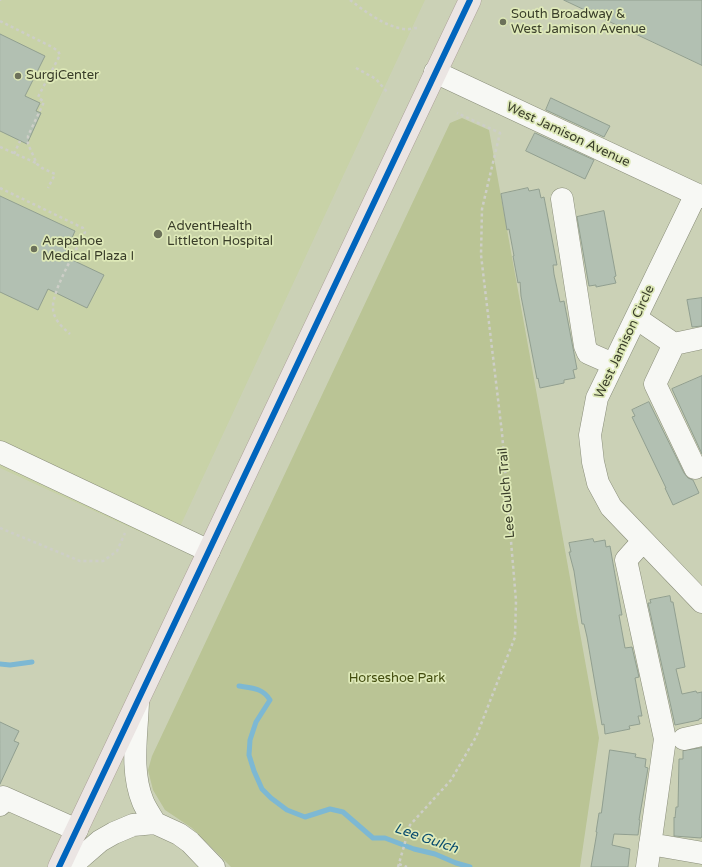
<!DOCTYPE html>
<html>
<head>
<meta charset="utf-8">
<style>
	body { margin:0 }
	canvas { display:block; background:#cbd1b6 }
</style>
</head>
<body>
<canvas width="702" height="867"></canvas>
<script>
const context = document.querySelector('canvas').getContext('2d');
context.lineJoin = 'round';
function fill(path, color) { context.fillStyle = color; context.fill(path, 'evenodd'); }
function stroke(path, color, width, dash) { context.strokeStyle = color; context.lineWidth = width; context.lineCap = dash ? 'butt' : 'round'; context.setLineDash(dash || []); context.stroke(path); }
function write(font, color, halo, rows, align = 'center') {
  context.font = font + ' "Varela Round",sans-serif'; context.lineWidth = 3.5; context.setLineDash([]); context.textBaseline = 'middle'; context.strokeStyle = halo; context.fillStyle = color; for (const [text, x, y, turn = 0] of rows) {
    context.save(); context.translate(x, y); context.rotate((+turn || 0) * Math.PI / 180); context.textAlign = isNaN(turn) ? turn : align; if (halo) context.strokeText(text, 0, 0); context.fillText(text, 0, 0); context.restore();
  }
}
fill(new Path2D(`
	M 0,0 L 425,0 L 171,546 L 0,468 Z`), '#c8d2a7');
fill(new Path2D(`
	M 462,118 L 489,130 L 599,738 L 580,867 L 231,867 L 192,828 L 165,810 L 153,790 L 148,770 L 152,756 L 450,123 Z`), '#bac495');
stroke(new Path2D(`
	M 0,664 L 10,665 L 32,662
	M 239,686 C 252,688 263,688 270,700 L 256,722 L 250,740 L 249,755 L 254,771 L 262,789 L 271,798 L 287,810 L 305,817 L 330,809 L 343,812 L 373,838 L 385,838 L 414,849 L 435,854 L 456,863 L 470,867`), '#7db8d3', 5);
const building = new Path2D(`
	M 564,0 L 702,0 L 702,65 Z
	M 0,34 L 45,56 L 25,96 L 40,103 L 36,111 L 41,113 L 27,144 L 0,131 Z
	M 551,98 L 610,126 L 604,137 L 546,110 Z
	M 535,133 L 594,160 L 585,179 L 526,151 Z
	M 528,188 L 529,191 L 539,189 L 541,198 L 544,197 L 557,265 L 553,265 L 554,274 L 560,302 L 564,301 L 577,369 L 573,370 L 575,378 L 564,380 L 564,383 L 540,388 L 538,378 L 537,379 L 521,296 L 520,282 L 518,283 L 513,256 L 514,256 L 509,229 L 507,230 L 501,194 Z
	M 0,196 L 75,231 L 64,256 L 104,275 L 87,308 L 48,289 L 38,310 L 0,292 Z
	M 604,211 L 616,276 L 614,277 L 616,283 L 596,287 L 596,285 L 589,286 L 577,217 Z
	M 702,298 L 702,326 L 692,327 L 687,300 Z
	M 702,376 L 702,454 L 672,389 Z
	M 649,402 L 684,473 L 688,478 L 693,480 L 699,493 L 673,505 L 665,488 L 666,488 L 632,417 L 635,416 L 632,410 Z
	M 593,539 L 594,542 L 605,540 L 606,547 L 610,546 L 622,615 L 619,615 L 625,648 L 632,647 L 639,677 L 635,678 L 642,716 L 638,716 L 640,724 L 629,726 L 630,729 L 605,734 L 604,724 L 602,725 L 587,637 L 584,624 L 582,624 L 574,571 L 569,552 L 571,552 L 569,543 Z
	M 670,596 L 671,602 L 673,602 L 685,667 L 676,669 L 682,694 L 696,691 L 697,693 L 702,692 L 702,718 L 699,719 L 699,720 L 675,725 L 648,603 L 651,603 L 650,600 Z
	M 0,722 L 19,731 L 14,741 L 19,743 L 0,784 Z
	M 702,748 L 702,836 L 701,838 L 674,836 L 674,817 L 675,818 L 676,807 L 678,807 L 679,759 L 683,759 L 683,751 Z
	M 610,750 L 636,754 L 635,757 L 646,759 L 645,767 L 648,768 L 639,820 L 640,820 L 638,835 L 614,834 L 612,845 L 630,849 L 628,867 L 591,867 L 597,832 L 596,832 L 599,813 L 601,813 Z`);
fill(building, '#b2c0b2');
stroke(building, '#919f90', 1);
const minor = new Path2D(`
	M 435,72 L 702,197
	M 696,194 L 597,398 L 590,435 L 593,462 L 598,483 L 611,507 L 702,602
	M 562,199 L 585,346 L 588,353 L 613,364
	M 636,318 L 674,344 L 655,384 L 695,468
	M 674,344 L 702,338
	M 0,452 L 209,551
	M 643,541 L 626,560 L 665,739 L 647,867
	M 138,702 C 137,734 130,771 143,802 C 146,809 151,816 155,823
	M 684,739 L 702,735
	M 0,805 L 3,797 L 77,830
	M 650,844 L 702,853
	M 70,867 L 100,841 L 114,833 L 133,825 L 155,823 L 179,834 L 190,842 L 214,867`);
const major = new Path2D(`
	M 59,867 L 470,0`);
stroke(minor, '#8a8e7a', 23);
stroke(major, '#ada299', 23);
stroke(new Path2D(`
	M 350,0 C 366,12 384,26 404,29 C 408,30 413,28 417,28
	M 0,1 L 0,0
	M 0,21 L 52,47 L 58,51 L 60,55 L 38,97 L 44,102 L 28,136 L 28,144 L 37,164 L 42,168 L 55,174 L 48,188
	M 356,68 L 376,79 L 387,92
	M 0,147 L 36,163
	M 14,154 L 20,141
	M 0,188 L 83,228 L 85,232 C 77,249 51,292 53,309 C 54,320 62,327 70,334
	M 0,528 L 80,561 L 103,561 L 117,551 L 125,533
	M 399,864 L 407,867
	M 398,867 L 410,825 L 451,780 L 476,737 L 515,637 L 516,601 L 502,433 L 481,255 L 482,209 L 500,133 L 457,113`), '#cdcec7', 2.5, [3, 3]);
stroke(minor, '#f7f8f4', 22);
stroke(major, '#ebe5e3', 22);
stroke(new Path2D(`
	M 59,867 L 470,0`), '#0065bd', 6);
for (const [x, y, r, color] of [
	[503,22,4,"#6c715a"],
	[18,76,4,"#6c715a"],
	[158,234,5,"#6c715a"],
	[34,249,4,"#6c715a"]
]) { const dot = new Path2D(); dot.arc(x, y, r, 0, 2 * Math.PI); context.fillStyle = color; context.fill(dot); stroke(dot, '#dee9b8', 1.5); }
write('13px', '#393d29', '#dee9b8', [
	["South Broadway &",511,15],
	["West Jamison Avenue",511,30],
	["SurgiCenter",26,76],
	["AdventHealth",167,227],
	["Littleton Hospital",167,242],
	["Arapahoe",42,242],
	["Medical Plaza I",42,257]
], 'left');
write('13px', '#393d29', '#dee9b8', [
	["West Jamison Avenue",568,135,25],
	["West Jamison Circle",625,342,-65],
	["Lee Gulch Trail",507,493,-95]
]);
write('13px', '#424c0e', '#dee9b8', [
	["Horseshoe Park",397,679]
]);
write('italic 14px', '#0b4d6e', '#dee9b8', [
	["Lee Gulch",426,839,19]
]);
</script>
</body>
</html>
